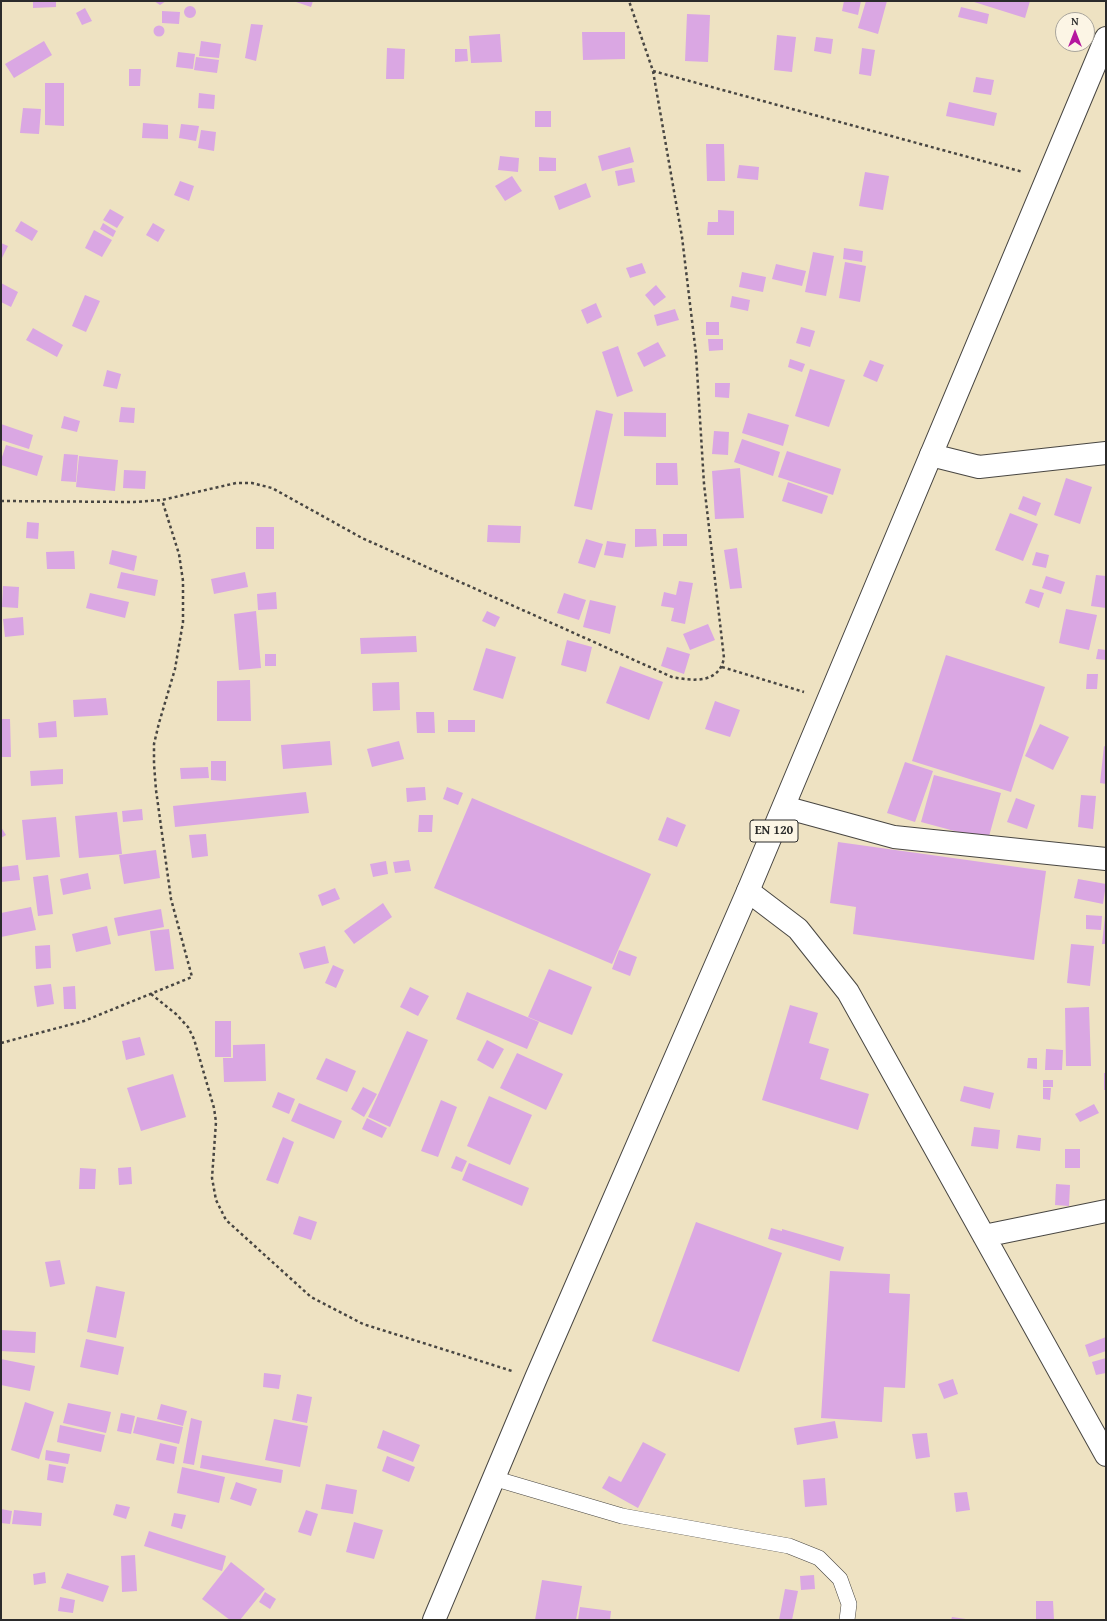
<!DOCTYPE html>
<html>
<head>
<meta charset="utf-8">
<style>
	body { margin:0 }
	#map { position:relative; width:1107px; height:1621px; overflow:hidden; background:#eee2c2; font-family:"Gentium Book Plus",serif }
	canvas { display:block }
	.frame { position:absolute; inset:0; border:2px solid #2b2b2b; pointer-events:none }
	.north { position:absolute; left:1055px; top:12px; width:40px; height:40px; box-sizing:border-box; background:#fcf5e5; border:1px solid #a8a49b; border-radius:50%; rotate:0deg; font-size:11px; font-weight:700; line-height:16px; text-align:center; color:#2b2b2b }
	.north::after { content:''; display:block; margin:auto; width:14px; height:18px; background:#b5179e; clip-path:polygon(50% 0,100% 100%,50% 72%,0 100%) }
</style>
</head>
<body>
<div id="map">
<canvas width="1107" height="1621"></canvas>
<div class="frame"></div>
<div class="north">N</div>
</div>
<script>
const context = document.querySelector('canvas').getContext('2d');
context.lineJoin = 'round';
function fill(path, color) { context.fillStyle = color; context.fill(path, 'evenodd'); }
function stroke(path, color, width, dash) { context.strokeStyle = color; context.lineWidth = width; context.lineCap = dash ? 'butt' : 'round'; context.setLineDash(dash || []); context.stroke(path); }
function write(font, color, halo, rows, align = 'center') {
  context.font = font + ' "Gentium Book Plus",serif'; context.lineWidth = 4; context.setLineDash([]); context.textBaseline = 'middle'; context.strokeStyle = halo; context.fillStyle = color; for (const [text, x, y, turn = 0] of rows) {
    context.save(); context.translate(x, y); context.rotate((+turn || 0) * Math.PI / 180); context.textAlign = isNaN(turn) ? turn : align; if (halo) context.strokeText(text, 0, 0); context.fillText(text, 0, 0); context.restore();
  }
}
fill(new Path2D(`
	M 33,1 L 56,1 L 56,7 L 33,8 Z
	M 154,1 L 166,1 L 160,5 Z
	M 293,1 L 313,1 L 311,7 Z
	M 844,1 L 861,1 L 858,15 L 842,11 Z
	M 866,1 L 887,1 L 878,34 L 858,28 Z
	M 971,1 L 1030,1 L 1025,18 Z
	M184 12a6 6 0 1 1 12 0a6 6 0 1 1-12 0Z
	M 961,7 L 989,14 L 987,24 L 958,17 Z
	M 85,8 L 92,21 L 82,25 L 76,13 Z
	M 162,11 L 180,12 L 179,24 L 162,23 Z
	M 687,14 L 710,15 L 708,62 L 685,61 Z
	M 251,24 L 263,25 L 256,61 L 245,58 Z
	M153.5 31a5.5 5.5 0 1 1 11 0a5.5 5.5 0 1 1-11 0Z
	M 582,32 L 625,32 L 625,59 L 583,60 Z
	M 500,34 L 502,62 L 471,63 L 469,36 Z
	M 777,35 L 796,37 L 792,72 L 774,70 Z
	M 816,37 L 833,39 L 831,54 L 814,51 Z
	M 44,41 L 52,55 L 14,78 L 5,64 Z
	M 201,41 L 221,44 L 219,58 L 199,56 Z
	M 387,48 L 405,49 L 404,79 L 386,79 Z
	M 862,48 L 875,50 L 871,76 L 859,74 Z
	M 455,49 L 467,49 L 468,61 L 455,62 Z
	M 178,52 L 195,54 L 193,69 L 176,67 Z
	M 196,57 L 219,60 L 217,73 L 194,70 Z
	M 129,69 L 141,69 L 140,86 L 129,86 Z
	M 976,77 L 994,80 L 991,95 L 973,92 Z
	M 45,83 L 64,83 L 64,126 L 45,125 Z
	M 199,93 L 215,95 L 214,109 L 198,108 Z
	M 949,102 L 997,113 L 994,126 L 946,116 Z
	M 23,108 L 41,109 L 39,134 L 20,133 Z
	M 535,111 L 551,111 L 551,127 L 535,127 Z
	M 143,123 L 168,125 L 168,139 L 142,138 Z
	M 181,124 L 199,126 L 196,141 L 179,138 Z
	M 201,130 L 216,132 L 214,151 L 198,148 Z
	M 706,144 L 724,144 L 725,181 L 707,181 Z
	M 630,147 L 634,162 L 602,171 L 598,156 Z
	M 500,156 L 519,158 L 518,172 L 498,170 Z
	M 539,157 L 556,158 L 556,171 L 539,171 Z
	M 739,165 L 759,167 L 758,180 L 737,178 Z
	M 632,168 L 635,182 L 618,186 L 615,171 Z
	M 865,172 L 889,176 L 883,210 L 859,206 Z
	M 512,176 L 522,191 L 505,201 L 495,186 Z
	M 180,181 L 194,186 L 189,201 L 174,195 Z
	M 586,183 L 591,197 L 559,210 L 554,196 Z
	M 110,209 L 124,217 L 117,228 L 103,220 Z
	M 718,210 L 734,211 L 734,235 L 707,235 L 708,222 L 718,222 Z
	M 21,221 L 38,231 L 32,241 L 15,231 Z
	M 103,223 L 116,231 L 113,237 L 100,229 Z
	M 153,223 L 165,230 L 158,242 L 146,235 Z
	M 94,230 L 112,240 L 102,257 L 85,248 Z
	M 1,243 L 8,246 L 1,260 Z
	M 844,248 L 863,251 L 862,262 L 843,259 Z
	M 813,252 L 834,256 L 826,296 L 805,292 Z
	M 845,262 L 866,266 L 860,302 L 839,298 Z
	M 642,263 L 646,273 L 630,278 L 626,268 Z
	M 776,264 L 806,271 L 802,286 L 772,279 Z
	M 742,272 L 766,277 L 763,292 L 739,287 Z
	M 1,283 L 18,292 L 11,307 L 1,302 Z
	M 656,285 L 666,297 L 654,306 L 645,295 Z
	M 85,295 L 100,301 L 86,332 L 72,326 Z
	M 732,296 L 750,300 L 748,311 L 730,307 Z
	M 596,303 L 602,317 L 587,324 L 581,310 Z
	M 675,309 L 679,320 L 657,326 L 654,315 Z
	M 706,322 L 719,322 L 719,335 L 706,335 Z
	M 801,327 L 815,331 L 810,347 L 796,343 Z
	M 33,328 L 63,345 L 57,357 L 26,340 Z
	M 708,339 L 723,339 L 723,350 L 709,351 Z
	M 658,342 L 666,356 L 644,367 L 637,353 Z
	M 618,346 L 633,391 L 617,397 L 602,352 Z
	M 790,359 L 805,364 L 802,372 L 788,367 Z
	M 870,360 L 884,365 L 877,382 L 863,376 Z
	M 810,369 L 845,380 L 829,427 L 795,416 Z
	M 107,370 L 121,374 L 117,389 L 103,386 Z
	M 715,383 L 730,383 L 729,398 L 715,397 Z
	M 121,407 L 135,408 L 134,423 L 119,422 Z
	M 596,410 L 613,414 L 592,510 L 574,506 Z
	M 624,412 L 666,413 L 666,437 L 624,436 Z
	M 748,413 L 789,425 L 783,446 L 742,433 Z
	M 64,416 L 80,421 L 77,432 L 61,428 Z
	M 1,424 L 33,435 L 29,449 L 1,440 Z
	M 714,431 L 729,432 L 728,455 L 712,454 Z
	M 742,439 L 780,452 L 773,476 L 734,462 Z
	M 6,445 L 43,456 L 37,476 L 1,465 L 1,460 Z
	M 787,451 L 841,469 L 833,495 L 778,477 Z
	M 64,454 L 78,455 L 76,482 L 61,481 Z
	M 79,456 L 118,460 L 115,491 L 76,487 Z
	M 656,463 L 677,463 L 678,485 L 656,485 Z
	M 740,468 L 744,518 L 715,519 L 712,471 Z
	M 124,470 L 146,471 L 145,489 L 123,488 Z
	M 1066,478 L 1092,487 L 1080,524 L 1054,515 Z
	M 788,482 L 828,496 L 822,514 L 782,501 Z
	M 1023,496 L 1041,503 L 1036,516 L 1018,509 Z
	M 1010,513 L 1038,524 L 1023,561 L 995,550 Z
	M 27,522 L 39,523 L 38,539 L 26,538 Z
	M 488,525 L 521,526 L 520,543 L 487,542 Z
	M 256,527 L 274,527 L 274,549 L 256,549 Z
	M 635,529 L 656,529 L 657,546 L 635,547 Z
	M 663,534 L 687,534 L 687,546 L 663,546 Z
	M 586,539 L 603,544 L 595,568 L 578,563 Z
	M 607,541 L 626,544 L 623,558 L 604,555 Z
	M 737,548 L 742,588 L 730,589 L 724,550 Z
	M 112,550 L 137,556 L 134,571 L 109,564 Z
	M 74,551 L 75,569 L 47,569 L 46,552 Z
	M 1036,552 L 1049,555 L 1046,568 L 1032,565 Z
	M 121,572 L 158,580 L 155,596 L 117,588 Z
	M 245,572 L 248,587 L 214,594 L 211,579 Z
	M 1096,575 L 1106,576 L 1106,608 L 1091,606 Z
	M 1046,576 L 1065,582 L 1061,594 L 1042,588 Z
	M 679,581 L 693,583 L 685,624 L 671,621 L 674,608 L 661,606 L 664,592 L 676,595 Z
	M 3,586 L 19,587 L 18,608 L 2,607 Z
	M 1030,589 L 1044,593 L 1039,608 L 1025,603 Z
	M 276,592 L 277,609 L 258,610 L 257,594 Z
	M 90,593 L 129,602 L 125,618 L 86,608 Z
	M 564,593 L 586,600 L 579,620 L 557,613 Z
	M 590,600 L 616,606 L 610,634 L 583,627 Z
	M 1066,609 L 1097,615 L 1089,650 L 1059,643 Z
	M 256,611 L 261,668 L 239,670 L 234,614 Z
	M 487,611 L 500,617 L 495,627 L 482,621 Z
	M 23,617 L 24,635 L 5,637 L 3,619 Z
	M 708,624 L 715,640 L 690,650 L 683,634 Z
	M 416,636 L 417,652 L 361,654 L 360,638 Z
	M 567,640 L 592,647 L 586,672 L 561,665 Z
	M 667,647 L 690,654 L 684,674 L 661,666 Z
	M 486,648 L 516,657 L 503,699 L 473,690 Z
	M 1098,649 L 1106,650 L 1106,660 L 1096,659 Z
	M 265,654 L 276,654 L 276,666 L 265,666 Z
	M 946,655 L 1045,687 L 1011,792 L 912,761 Z
	M 620,666 L 663,682 L 649,720 L 606,703 Z
	M 1087,674 L 1098,674 L 1097,689 L 1086,689 Z
	M 250,680 L 251,721 L 217,721 L 217,681 Z
	M 399,682 L 400,710 L 373,711 L 372,683 Z
	M 106,698 L 108,715 L 74,717 L 73,700 Z
	M 715,701 L 740,710 L 730,737 L 705,729 Z
	M 416,712 L 434,712 L 435,733 L 417,733 Z
	M 1,719 L 10,719 L 11,757 L 1,757 Z
	M 448,720 L 475,720 L 475,732 L 448,732 Z
	M 56,721 L 57,737 L 39,738 L 38,723 Z
	M 1040,724 L 1069,737 L 1053,770 L 1025,756 Z
	M 330,741 L 332,765 L 283,769 L 281,745 Z
	M 399,741 L 404,759 L 372,767 L 367,749 Z
	M 1104,746 L 1106,747 L 1106,784 L 1100,783 Z
	M 211,761 L 226,761 L 226,781 L 211,780 Z
	M 905,762 L 933,771 L 915,822 L 887,813 Z
	M 208,767 L 209,778 L 181,779 L 180,768 Z
	M 63,769 L 63,784 L 31,786 L 30,771 Z
	M 934,775 L 1001,793 L 988,840 L 921,822 Z
	M 425,787 L 426,800 L 407,802 L 406,788 Z
	M 447,787 L 463,793 L 458,805 L 443,799 Z
	M 306,792 L 309,813 L 175,827 L 173,806 Z
	M 1081,795 L 1096,796 L 1093,829 L 1078,827 Z
	M 472,798 L 651,874 L 612,964 L 434,888 Z
	M 1016,798 L 1035,805 L 1027,829 L 1007,822 Z
	M 142,809 L 143,820 L 123,822 L 122,811 Z
	M 117,812 L 122,854 L 79,858 L 75,816 Z
	M 419,815 L 433,815 L 432,832 L 418,832 Z
	M 56,817 L 60,857 L 26,860 L 22,820 Z
	M 667,817 L 686,825 L 677,847 L 658,840 Z
	M 1,827 L 6,835 L 1,838 Z
	M 206,834 L 208,856 L 192,858 L 189,835 Z
	M 838,842 L 1046,871 L 1034,960 L 853,934 L 856,907 L 830,903 Z
	M 156,850 L 160,878 L 124,884 L 119,855 Z
	M 409,860 L 411,871 L 395,873 L 393,862 Z
	M 386,861 L 388,874 L 373,877 L 370,864 Z
	M 18,865 L 20,880 L 1,882 L 1,867 Z
	M 88,873 L 91,889 L 63,895 L 60,879 Z
	M 48,875 L 53,914 L 38,916 L 33,877 Z
	M 1078,879 L 1106,884 L 1103,904 L 1074,898 Z
	M 335,888 L 340,899 L 322,906 L 318,895 Z
	M 383,903 L 392,917 L 354,944 L 344,931 Z
	M 31,907 L 36,930 L 1,937 L 1,913 Z
	M 161,909 L 164,927 L 118,936 L 114,918 Z
	M 1086,915 L 1102,916 L 1101,930 L 1086,929 Z
	M 1105,916 L 1106,916 L 1106,944 L 1102,944 Z
	M 107,926 L 111,944 L 76,952 L 72,934 Z
	M 169,929 L 174,969 L 155,971 L 150,931 Z
	M 1071,944 L 1094,946 L 1090,986 L 1067,983 Z
	M 50,945 L 51,968 L 36,969 L 35,946 Z
	M 325,946 L 329,963 L 304,969 L 299,953 Z
	M 619,950 L 637,957 L 630,976 L 612,969 Z
	M 333,965 L 344,970 L 336,988 L 325,983 Z
	M 549,969 L 592,987 L 572,1035 L 528,1017 Z
	M 51,984 L 54,1004 L 37,1007 L 34,986 Z
	M 75,986 L 76,1009 L 64,1009 L 63,987 Z
	M 410,987 L 429,996 L 418,1016 L 400,1007 Z
	M 467,992 L 539,1022 L 527,1049 L 456,1019 Z
	M 790,1005 L 818,1013 L 809,1043 L 829,1049 L 820,1079 L 869,1094 L 858,1130 L 762,1100 Z
	M 1089,1007 L 1091,1066 L 1066,1066 L 1065,1008 Z
	M 215,1021 L 231,1021 L 231,1057 L 215,1057 Z
	M 407,1031 L 428,1040 L 390,1127 L 368,1117 Z
	M 140,1037 L 145,1055 L 126,1060 L 122,1041 Z
	M 487,1040 L 504,1049 L 493,1069 L 477,1060 Z
	M 265,1044 L 266,1081 L 224,1082 L 223,1058 L 233,1058 L 233,1045 Z
	M 1046,1049 L 1063,1050 L 1062,1070 L 1045,1070 Z
	M 517,1053 L 563,1074 L 546,1110 L 500,1088 Z
	M 326,1058 L 356,1071 L 347,1092 L 316,1079 Z
	M 1028,1058 L 1037,1058 L 1037,1069 L 1027,1068 Z
	M 1104,1073 L 1106,1073 L 1106,1090 L 1104,1090 Z
	M 173,1074 L 186,1117 L 141,1131 L 127,1088 Z
	M 1043,1080 L 1053,1080 L 1053,1087 L 1043,1087 Z
	M 964,1086 L 994,1093 L 990,1109 L 960,1101 Z
	M 363,1087 L 377,1094 L 364,1117 L 351,1109 Z
	M 1043,1088 L 1051,1088 L 1050,1100 L 1043,1099 Z
	M 278,1092 L 295,1099 L 289,1114 L 272,1107 Z
	M 489,1096 L 532,1115 L 510,1165 L 467,1146 Z
	M 441,1100 L 457,1107 L 438,1157 L 421,1151 Z
	M 299,1103 L 342,1121 L 334,1139 L 291,1121 Z
	M 1094,1104 L 1099,1113 L 1080,1122 L 1075,1114 Z
	M 367,1118 L 387,1128 L 382,1138 L 362,1129 Z
	M 974,1127 L 1000,1130 L 998,1149 L 971,1146 Z
	M 1018,1135 L 1041,1138 L 1040,1151 L 1016,1148 Z
	M 283,1137 L 294,1142 L 278,1184 L 266,1180 Z
	M 1065,1149 L 1080,1149 L 1080,1168 L 1065,1168 Z
	M 456,1156 L 467,1161 L 462,1172 L 451,1168 Z
	M 469,1163 L 529,1188 L 522,1206 L 462,1180 Z
	M 131,1167 L 132,1184 L 119,1185 L 118,1168 Z
	M 80,1168 L 96,1169 L 95,1189 L 79,1189 Z
	M 1056,1184 L 1070,1185 L 1069,1206 L 1055,1205 Z
	M 299,1216 L 317,1222 L 311,1240 L 293,1234 Z
	M 696,1222 L 782,1253 L 739,1372 L 652,1341 Z
	M 771,1228 L 782,1231 L 782,1229 L 844,1247 L 840,1261 L 768,1239 Z
	M 60,1260 L 65,1284 L 50,1287 L 45,1262 Z
	M 830,1271 L 890,1274 L 889,1293 L 910,1294 L 905,1388 L 884,1387 L 882,1422 L 821,1418 Z
	M 96,1286 L 125,1292 L 116,1338 L 87,1332 Z
	M 1,1330 L 36,1332 L 35,1353 L 1,1351 Z
	M 1106,1337 L 1106,1351 L 1089,1357 L 1085,1345 Z
	M 86,1339 L 124,1347 L 118,1375 L 80,1367 Z
	M 1106,1358 L 1106,1373 L 1096,1375 L 1092,1362 Z
	M 1,1359 L 35,1366 L 30,1391 L 1,1385 Z
	M 264,1373 L 281,1375 L 279,1389 L 263,1387 Z
	M 953,1379 L 958,1394 L 944,1399 L 938,1384 Z
	M 297,1394 L 312,1397 L 307,1423 L 292,1420 Z
	M 25,1402 L 54,1412 L 39,1459 L 11,1450 Z
	M 68,1403 L 111,1412 L 106,1433 L 63,1423 Z
	M 161,1404 L 187,1411 L 183,1426 L 157,1419 Z
	M 121,1413 L 135,1416 L 131,1434 L 117,1431 Z
	M 137,1417 L 183,1427 L 179,1444 L 133,1433 Z
	M 191,1418 L 202,1421 L 194,1465 L 183,1463 Z
	M 274,1419 L 308,1426 L 300,1467 L 265,1460 Z
	M 835,1421 L 838,1438 L 797,1445 L 794,1428 Z
	M 60,1425 L 105,1435 L 101,1452 L 57,1442 Z
	M 383,1430 L 420,1445 L 413,1462 L 377,1448 Z
	M 927,1433 L 930,1457 L 916,1459 L 912,1434 Z
	M 643,1442 L 666,1454 L 638,1508 L 602,1488 L 609,1476 L 621,1482 Z
	M 160,1443 L 177,1447 L 174,1464 L 156,1460 Z
	M 46,1450 L 70,1454 L 68,1464 L 45,1460 Z
	M 202,1455 L 283,1470 L 281,1483 L 200,1468 Z
	M 387,1456 L 415,1467 L 409,1482 L 382,1471 Z
	M 49,1464 L 66,1467 L 63,1483 L 47,1480 Z
	M 182,1467 L 225,1477 L 219,1503 L 177,1493 Z
	M 825,1478 L 827,1505 L 805,1507 L 803,1480 Z
	M 236,1482 L 257,1489 L 251,1506 L 230,1499 Z
	M 326,1484 L 357,1490 L 353,1514 L 321,1509 Z
	M 967,1492 L 970,1510 L 956,1512 L 954,1493 Z
	M 116,1504 L 130,1507 L 126,1519 L 113,1515 Z
	M 1,1509 L 12,1511 L 10,1524 L 1,1523 Z
	M 14,1510 L 42,1513 L 41,1526 L 12,1524 Z
	M 306,1510 L 318,1514 L 311,1536 L 298,1532 Z
	M 174,1513 L 186,1515 L 182,1529 L 171,1526 Z
	M 354,1522 L 383,1530 L 374,1559 L 346,1552 Z
	M 149,1531 L 226,1556 L 222,1571 L 144,1546 Z
	M 135,1555 L 137,1591 L 122,1592 L 121,1556 Z
	M 231,1562 L 265,1589 L 240,1620 L 230,1620 L 202,1599 Z
	M 45,1572 L 46,1583 L 34,1585 L 33,1574 Z
	M 67,1573 L 109,1586 L 103,1602 L 61,1588 Z
	M 814,1575 L 815,1589 L 801,1590 L 800,1576 Z
	M 542,1580 L 582,1586 L 576,1620 L 535,1620 Z
	M 785,1589 L 798,1591 L 792,1620 L 779,1620 Z
	M 265,1592 L 276,1599 L 270,1609 L 259,1602 Z
	M 60,1597 L 75,1600 L 73,1613 L 58,1611 Z
	M 1036,1601 L 1053,1601 L 1054,1620 L 1036,1620 Z
	M 580,1607 L 611,1611 L 610,1620 L 578,1620 Z
	M 952,1617 L 966,1619 L 966,1620 L 951,1620 Z`), '#daa7e3');
const service = new Path2D(`
	M 493,1478 L 622,1516 L 789,1546 L 819,1558 L 840,1579 L 849,1604 L 847,1620`);
const minor = new Path2D(`
	M 931,455 L 979,467 L 1106,453
	M 784,807 L 894,837 L 1106,859
	M 748,891 L 798,929 L 848,992 L 1106,1455
	M 984,1236 L 1106,1211`);
const primary = new Path2D(`
	M 434,1620 L 536,1378 L 748,891 L 1106,38`);
stroke(service, '#484642', 16);
stroke(minor, '#484642', 24);
stroke(primary, '#484642', 24);
stroke(new Path2D(`
	M 653,71 L 1023,172
	M 1,501 L 134,502 L 162,500 L 236,483 L 252,483 L 272,488 L 362,538 L 672,677 C 693,681 719,684 724,658 L 704,484 L 696,354 L 682,237 L 653,71 L 629,1
	M 722,667 L 804,692
	M 151,994 L 176,1014 L 188,1027 L 194,1039 L 214,1108 L 216,1122 L 212,1178 L 216,1200 L 226,1220 L 311,1297 L 363,1324 L 512,1371
	M 1,1043 L 84,1021 L 192,977 L 171,899 L 156,790 L 154,764 L 154,744 L 159,723 L 175,669 L 183,622 L 183,581 L 179,554 L 162,500`), '#484642', 2.5, [3, 3]);
stroke(service, '#fff', 15);
stroke(minor, '#fff', 22);
stroke(primary, '#fff', 22);
for (const [x, y, w] of [
	[774,831,48]
]) { const box = new Path2D(); box.roundRect(x - w / 2, y - 11, w, 22, 3); context.fillStyle = '#fcf5e5'; context.fill(box); stroke(box, '#2b2b2b', 1); }
write('bold 13px', '#2b2b2b', null, [
	["EN 120",774,831]
]);
</script>
</body>
</html>
